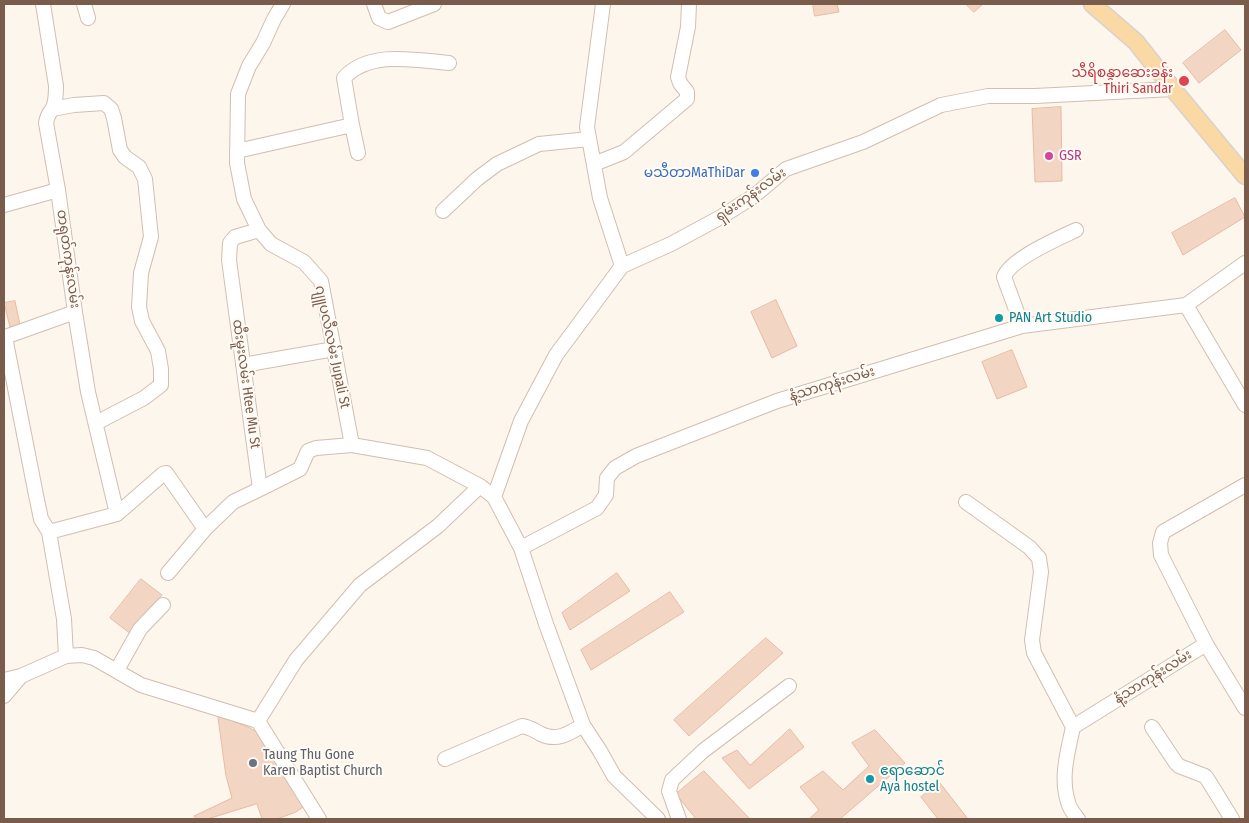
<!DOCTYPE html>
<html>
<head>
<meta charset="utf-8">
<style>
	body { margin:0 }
	#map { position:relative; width:1249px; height:823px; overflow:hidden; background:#fdf6ec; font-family:"Fira Sans Condensed",sans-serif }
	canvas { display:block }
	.frame { position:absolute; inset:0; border:5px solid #7a5c4d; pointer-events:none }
</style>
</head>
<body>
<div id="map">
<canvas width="1249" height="823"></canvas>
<div class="frame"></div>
</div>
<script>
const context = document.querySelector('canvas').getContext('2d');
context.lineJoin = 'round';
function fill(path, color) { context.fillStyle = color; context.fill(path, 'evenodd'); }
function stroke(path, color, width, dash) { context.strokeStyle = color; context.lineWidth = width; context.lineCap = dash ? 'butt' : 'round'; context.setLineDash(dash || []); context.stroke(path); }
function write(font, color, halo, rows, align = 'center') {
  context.font = font + ' "Fira Sans Condensed","Noto Sans Myanmar",sans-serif'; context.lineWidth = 4; context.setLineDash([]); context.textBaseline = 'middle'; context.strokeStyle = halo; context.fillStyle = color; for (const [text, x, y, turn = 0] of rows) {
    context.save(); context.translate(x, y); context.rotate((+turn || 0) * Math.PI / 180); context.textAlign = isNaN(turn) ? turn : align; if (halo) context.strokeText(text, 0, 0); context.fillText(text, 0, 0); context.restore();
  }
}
const building = new Path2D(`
	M 813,4 L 837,4 L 839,12 L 815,16 Z
	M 966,4 L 983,4 L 974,12 Z
	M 1225,30 L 1241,50 L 1199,83 L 1183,63 Z
	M 1061,107 L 1062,181 L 1035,182 L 1032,109 Z
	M 1235,198 L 1245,217 L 1183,255 L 1172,233 Z
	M 776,300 L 797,346 L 772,358 L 751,312 Z
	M 15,301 L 20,325 L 10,327 L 4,303 Z
	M 1012,350 L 1027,387 L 997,399 L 982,362 Z
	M 617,573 L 630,591 L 570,630 L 562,613 Z
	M 141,579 L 162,595 L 131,634 L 110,618 Z
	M 670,592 L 684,612 L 591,670 L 581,650 Z
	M 766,638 L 783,653 L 689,736 L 674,720 Z
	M 218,715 L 250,728 L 266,738 L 306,805 L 296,812 L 277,819 L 196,819 L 194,816 L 232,798 L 226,776 Z
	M 790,729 L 804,747 L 749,789 L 722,758 L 737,750 L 750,765 Z
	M 875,730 L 905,763 L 840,819 L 809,819 L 819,810 L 800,787 L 823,771 L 843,790 L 869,766 L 852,743 Z
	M 704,771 L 750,819 L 696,819 L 676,794 Z
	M 940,783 L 968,819 L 938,819 L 921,797 Z
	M 257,804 L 262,819 L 208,819 Z`);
fill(building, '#f3d5c3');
stroke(building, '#e6bba3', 1);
const minor = new Path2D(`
	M 43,4 L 56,86 C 56,94 56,101 53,108 C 49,114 47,115 46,123 L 58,190 L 75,312 L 88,392 L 117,514
	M 84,4 L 88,18
	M 283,4 L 274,19 L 263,43 L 249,66 L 238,94 L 237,163 L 244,199 L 259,230 L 271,244 L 304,262 L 321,281 L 352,445
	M 374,4 L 379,18 L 388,22 L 434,4
	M 603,4 L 587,127 L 600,198 L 622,266
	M 52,109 L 74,105 L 104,103 L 111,109 L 114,118 L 120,150 L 125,157 L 139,167 L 145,179 L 151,237 L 141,273 L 139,307 L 142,321 L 158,351 L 161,369 L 161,385 L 144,398 L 96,423
	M 352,125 L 358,153
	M 237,151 L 352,125 L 344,78 C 369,50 416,60 449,63
	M 594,164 L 624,152 L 687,99 L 687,92 L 680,83 L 678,77 L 688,27 L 689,4
	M 4,205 L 58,190
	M 443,211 L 477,179 L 497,164 L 539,144 L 589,139
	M 1186,305 L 1245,405
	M 1022,326 L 1004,277 C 1010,259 1059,238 1076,230
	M 243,365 L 334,349
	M 1245,485 L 1163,532 L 1160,543 L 1161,555 L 1206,644 L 1245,708
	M 260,489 L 300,469 L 308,451 L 316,448 L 352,445 L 427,458 L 480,486 L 494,497 L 521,548 L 546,624 L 583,725 L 600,751 L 614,776 L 658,819
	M 494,497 L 521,421 L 556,355 L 622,266 L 671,244 L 721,217 L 754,196 L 786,169 L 863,142 L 941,105 L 988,96 L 1035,96 L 1173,89
	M 966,502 L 1029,547 L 1039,558 L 1041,572 L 1032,640 L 1034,653 L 1073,727
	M 49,532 L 41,519 L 36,495 L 5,337 L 75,312
	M 521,548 L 597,508 L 606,495 L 607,478 L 615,468 L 636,456 L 777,401 L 1022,326 L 1186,305 L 1245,263
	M 168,573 L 205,529 L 233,502 L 260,489 L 229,260 L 230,243 L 235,237 L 259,230
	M 66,656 L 64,619 L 49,532 L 117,514 L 163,474 L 166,473 L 205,529
	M 117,670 L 140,629 L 163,605
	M 4,680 L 21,676 L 66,656 L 82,655 L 94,658 L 141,685 L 258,721
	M 4,696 L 21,676
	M 258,721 L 296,660 L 360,585 L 438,526 L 480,486
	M 258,721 L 319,819
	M 1152,727 L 1176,763 L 1179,766 L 1205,776 L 1208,780 L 1232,819
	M 445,759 L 522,726 C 530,727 535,731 541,734 C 557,742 570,733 583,725
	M 679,819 L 669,791 L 672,780 L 703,751 L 789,686
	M 1078,819 C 1074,814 1069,808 1068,802 C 1060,777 1068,751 1073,727 L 1206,644`);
const major = new Path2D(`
	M 1092,4 L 1136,42 L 1173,89 L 1245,176`);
stroke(minor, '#d1beb0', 16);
stroke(major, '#dad1cd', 19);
stroke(minor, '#fff', 14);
stroke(major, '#fbd9a5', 16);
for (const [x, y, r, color] of [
	[1184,81,6,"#e0444e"],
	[1049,156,5,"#d1479c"],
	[755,173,5,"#3f7fe0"],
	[999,318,5,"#0f9aa8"],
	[253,763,5,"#6b7280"],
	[870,779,5,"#0f9aa8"]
]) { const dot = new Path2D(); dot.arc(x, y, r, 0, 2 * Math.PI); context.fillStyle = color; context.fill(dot); stroke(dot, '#fffaf3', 2); }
write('14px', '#be3a42', '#fffaf3', [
	["သီရိစန္ဒာဆေးခန်း",1173,73],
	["Thiri Sandar",1173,89]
], 'right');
write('14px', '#b23c85', '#fffaf3', [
	["GSR",1059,156]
], 'left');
write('14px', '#366cbe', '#fffaf3', [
	["မသီတာMaThiDar",745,173]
], 'right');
write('14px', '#7a5c4d', '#fffaf3', [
	["ရှမ်းကုန်းလမ်း",751,195,-35],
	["တရုတ်ကုန်းလမ်း",68,259,82],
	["ဂျူပလီလမ်း Jupali St",332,347,78],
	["ထီးမူးလမ်း Htee Mu St",246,384,82],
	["နံ့သာကုန်းလမ်း",832,384,-17],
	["နံ့သာကုန်းလမ်း",1153,677,-32]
]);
write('14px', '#0d838f', '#fffaf3', [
	["PAN Art Studio",1009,318],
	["ဧရာဆောင်",880,771],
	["Aya hostel",880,787]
], 'left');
write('14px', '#5b616d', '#fffaf3', [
	["Taung Thu Gone",263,755],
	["Karen Baptist Church",263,771]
], 'left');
</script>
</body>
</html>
